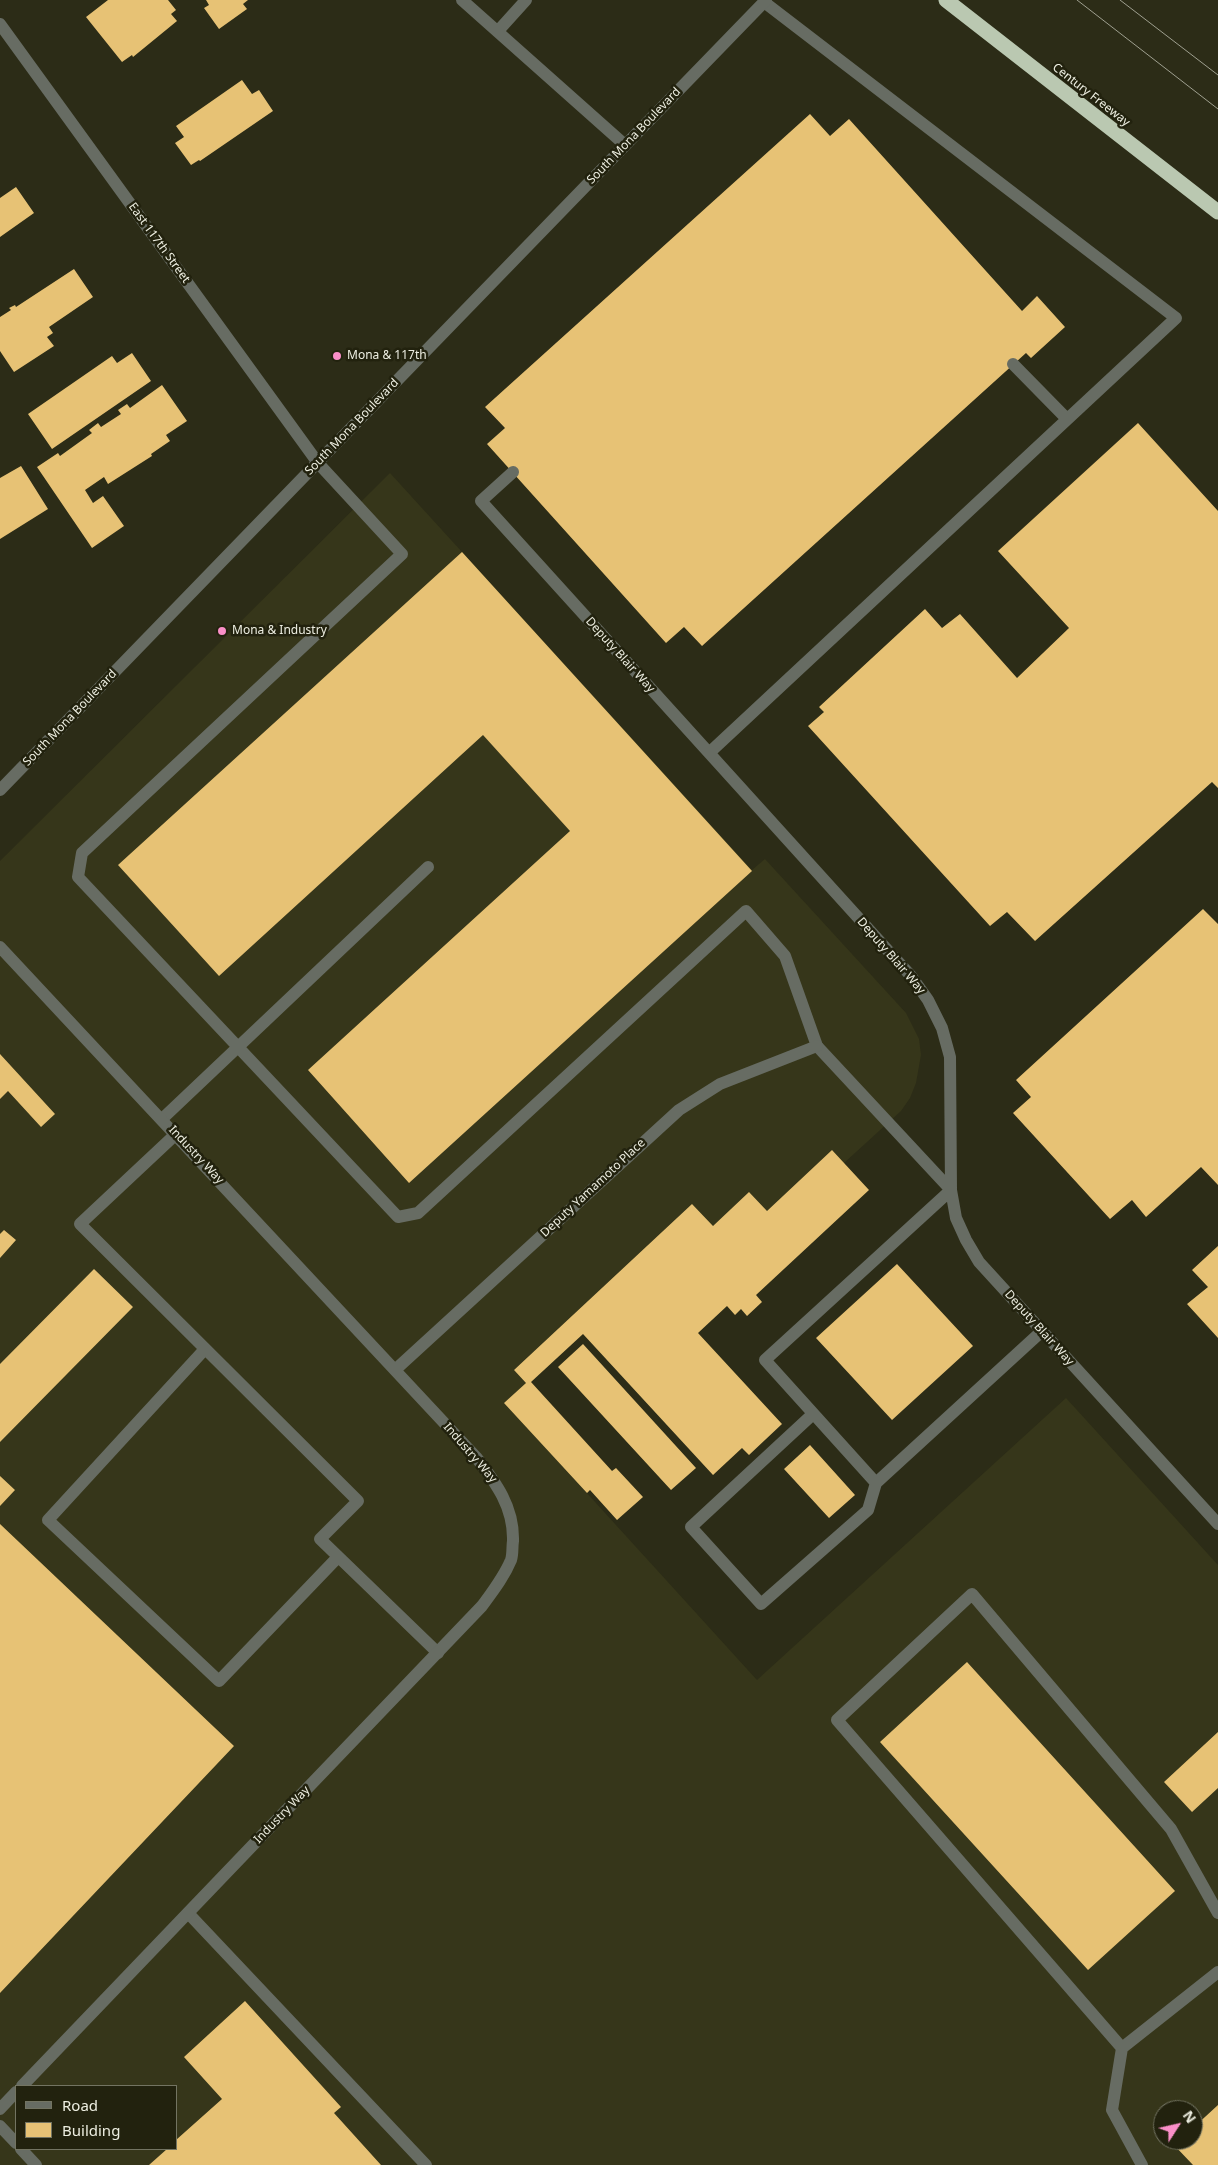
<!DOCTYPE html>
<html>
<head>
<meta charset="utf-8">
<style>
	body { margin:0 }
	#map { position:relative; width:1218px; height:2165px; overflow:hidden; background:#2c2c17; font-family:"Noto Sans",sans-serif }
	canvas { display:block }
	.legend { position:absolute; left:15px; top:2085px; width:162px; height:65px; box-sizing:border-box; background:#22220e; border:1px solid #737462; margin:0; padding:6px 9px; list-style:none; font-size:15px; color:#edeee1 }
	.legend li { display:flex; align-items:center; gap:10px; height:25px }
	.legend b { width:25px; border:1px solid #737462 }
	.north { position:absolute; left:1153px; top:2100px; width:50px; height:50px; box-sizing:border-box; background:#22220e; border:1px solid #737462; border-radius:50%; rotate:55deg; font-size:14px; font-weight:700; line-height:20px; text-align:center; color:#edeee1 }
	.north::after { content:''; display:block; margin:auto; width:18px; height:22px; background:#fa8fc8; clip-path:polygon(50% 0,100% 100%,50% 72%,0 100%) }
</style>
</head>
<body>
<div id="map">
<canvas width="1218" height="2165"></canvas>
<ul class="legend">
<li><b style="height:6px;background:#676c63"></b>Road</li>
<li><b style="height:14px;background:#e7c275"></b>Building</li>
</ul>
<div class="north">N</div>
</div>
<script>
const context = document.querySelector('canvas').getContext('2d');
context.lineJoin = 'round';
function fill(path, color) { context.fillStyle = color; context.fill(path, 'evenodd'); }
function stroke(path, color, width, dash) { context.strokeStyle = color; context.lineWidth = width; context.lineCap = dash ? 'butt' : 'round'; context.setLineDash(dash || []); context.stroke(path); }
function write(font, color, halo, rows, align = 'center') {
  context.font = font + ' "Noto Sans",sans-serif'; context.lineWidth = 5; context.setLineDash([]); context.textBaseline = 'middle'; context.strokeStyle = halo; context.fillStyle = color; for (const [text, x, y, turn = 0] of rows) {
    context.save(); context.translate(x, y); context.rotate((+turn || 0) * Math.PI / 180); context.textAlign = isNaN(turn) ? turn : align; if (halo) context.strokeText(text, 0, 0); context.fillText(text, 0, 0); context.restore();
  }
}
fill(new Path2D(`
	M 390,473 L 752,870 L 765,859 L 906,1013 L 919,1039 L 921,1055 L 916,1083 L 910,1098 L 901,1111 L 844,1163 L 832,1150 L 767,1211 L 749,1192 L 713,1226 L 692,1204 L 514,1370 L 526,1383 L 505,1403 L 757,1680 L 1066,1398 L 1218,1565 L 1218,2165 L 0,2165 L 0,861 ZM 16,2086 L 176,2086 L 176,2149 L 16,2149 ZM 1163,2110 L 1193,2110 L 1193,2140 L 1163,2140 Z`), '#36361a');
fill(new Path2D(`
	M 108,0 L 168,0 L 176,10 L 171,14 L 177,21 L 133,57 L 132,55 L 122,62 L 86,17 Z
	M 206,0 L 248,0 L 243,4 L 247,9 L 219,29 L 204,8 L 209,5 Z
	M 242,80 L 252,94 L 259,90 L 273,111 L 200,161 L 199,160 L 191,165 L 175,143 L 184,137 L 176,126 Z
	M 810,114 L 830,136 L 849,119 L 1022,311 L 1037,296 L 1065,327 L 1031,358 L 1026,353 L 702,646 L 684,627 L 666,643 L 487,444 L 505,428 L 485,407 Z
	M 16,187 L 34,213 L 0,237 L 0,198 Z
	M 74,269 L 93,297 L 49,327 L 53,333 L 47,337 L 54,346 L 14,372 L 0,351 L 0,317 L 11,310 L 9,308 L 15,305 L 16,307 Z
	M 132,353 L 151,381 L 52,449 L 28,414 L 112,356 L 117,363 Z
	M 162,385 L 187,421 L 166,435 L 170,441 L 151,454 L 152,456 L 108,484 L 104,477 L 85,490 L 93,503 L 103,496 L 124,526 L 92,548 L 37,467 L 58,453 L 60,456 L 92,433 L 89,430 L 98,423 L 101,427 L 121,414 L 118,410 L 127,404 L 130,408 Z
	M 1138,423 L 1218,511 L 1218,788 L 1212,782 L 1035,941 L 1007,912 L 990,926 L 808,726 L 824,712 L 819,707 L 925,609 L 942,628 L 960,614 L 1017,678 L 1069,628 L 998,551 Z
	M 21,466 L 48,509 L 0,539 L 0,478 Z
	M 462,552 L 752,871 L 409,1183 L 308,1070 L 570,831 L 483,735 L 219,976 L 118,865 Z
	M 1203,909 L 1218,924 L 1218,1185 L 1201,1167 L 1146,1217 L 1132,1200 L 1110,1219 L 1013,1113 L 1031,1097 L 1016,1080 Z
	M 0,1054 L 55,1114 L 41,1127 L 8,1091 L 0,1099 Z
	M 832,1150 L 869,1190 L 756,1295 L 762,1302 L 747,1316 L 741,1309 L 735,1315 L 727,1306 L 698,1333 L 782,1424 L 749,1455 L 742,1448 L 713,1475 L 583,1334 L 531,1382 L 612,1471 L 616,1468 L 643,1497 L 617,1520 L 590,1490 L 587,1493 L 504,1403 L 526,1383 L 514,1370 L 692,1204 L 713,1226 L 749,1192 L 767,1211 Z
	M 4,1230 L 16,1240 L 0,1258 L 0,1234 Z
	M 1218,1246 L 1218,1338 L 1187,1304 L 1208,1287 L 1192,1270 Z
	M 897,1264 L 973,1346 L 892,1420 L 816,1338 Z
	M 94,1269 L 133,1307 L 0,1442 L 0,1364 Z
	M 583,1344 L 696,1468 L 671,1490 L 558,1367 Z
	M 810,1445 L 855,1495 L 829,1518 L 784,1469 Z
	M 0,1476 L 15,1490 L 0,1506 Z
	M 0,1524 L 234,1746 L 0,1993 Z
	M 967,1662 L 1175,1891 L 1088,1970 L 880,1742 Z
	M 1218,1732 L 1218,1788 L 1192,1812 L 1164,1782 Z
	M 245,2001 L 341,2107 L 334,2113 L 381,2165 L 149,2165 L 167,2149 L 176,2149 L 176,2140 L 222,2099 L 184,2057 Z
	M 1218,2105 L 1218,2165 L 1193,2165 L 1174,2145 L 1180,2140 L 1193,2140 L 1193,2128 Z`), '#e7c275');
stroke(new Path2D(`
	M 462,0 L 625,145
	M 498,31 L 526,0
	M 1013,364 L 1067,419
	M 318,463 L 402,554 L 82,853 L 78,877 L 398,1217 L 418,1213 L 746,911 L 785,956 L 817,1046 L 951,1190 L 765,1360 L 876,1483 L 1042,1331
	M 513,472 L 481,501 L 911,976 L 928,1000 L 942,1028 L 950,1057 L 951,1190 L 956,1218 L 966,1240 L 979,1262 L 1218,1524
	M 709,753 L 1176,318 L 764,2
	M 162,1119 L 428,867
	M 176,1134 L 80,1224 L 358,1501 L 320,1539 L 438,1653
	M 205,1349 L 48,1520 L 219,1681 L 338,1557
	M 813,1414 L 691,1527 L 761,1604 L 868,1510 L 876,1483
	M 188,1913 L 426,2165
	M 1122,2048 L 1218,1972
	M 0,2126 L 16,2143
	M 21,2149 L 36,2165
	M 1142,2165 L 1112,2110 L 1122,2048 L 837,1720 L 972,1594 L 1171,1829 L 1218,1913`), '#676c63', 12);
stroke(new Path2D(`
	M 0,24 L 318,463
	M 0,947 L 476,1457 C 496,1483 514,1507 513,1541 C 512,1547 513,1554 511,1560 C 504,1577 493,1591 482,1606 L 22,2086
	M 395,1370 L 679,1110 L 720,1084 L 817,1046
	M 0,2109 L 16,2092`), '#676c63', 12);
stroke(new Path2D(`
	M 0,790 L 766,0`), '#676c63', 12);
stroke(new Path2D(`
	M 946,0 L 1218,212`), '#bac8b1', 15);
stroke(new Path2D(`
	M 1077,0 L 1218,109
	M 1120,0 L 1218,75`), '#9fa090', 1);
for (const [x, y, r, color] of [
	[337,356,5,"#fa8fc8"],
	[222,631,5,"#fa8fc8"]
]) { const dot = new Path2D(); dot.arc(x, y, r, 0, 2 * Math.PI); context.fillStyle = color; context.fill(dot); stroke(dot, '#22220e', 2); }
write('12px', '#edeee1', '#22220e', [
	["Century Freeway",1091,95,38],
	["South Mona Boulevard",634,136,-46],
	["East 117th Street",159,243,54],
	["South Mona Boulevard",352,427,-46],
	["Deputy Blair Way",620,655,48],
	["South Mona Boulevard",70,718,-46],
	["Deputy Blair Way",891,956,49],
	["Industry Way",196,1155,47],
	["Deputy Yamamoto Place",593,1188,-43],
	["Deputy Blair Way",1039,1328,48],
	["Industry Way",470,1453,49],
	["Industry Way",282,1815,-46]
]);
write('12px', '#edeee1', '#22220e', [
	["Mona & 117th",347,356],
	["Mona & Industry",232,631]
], 'left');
</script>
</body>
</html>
